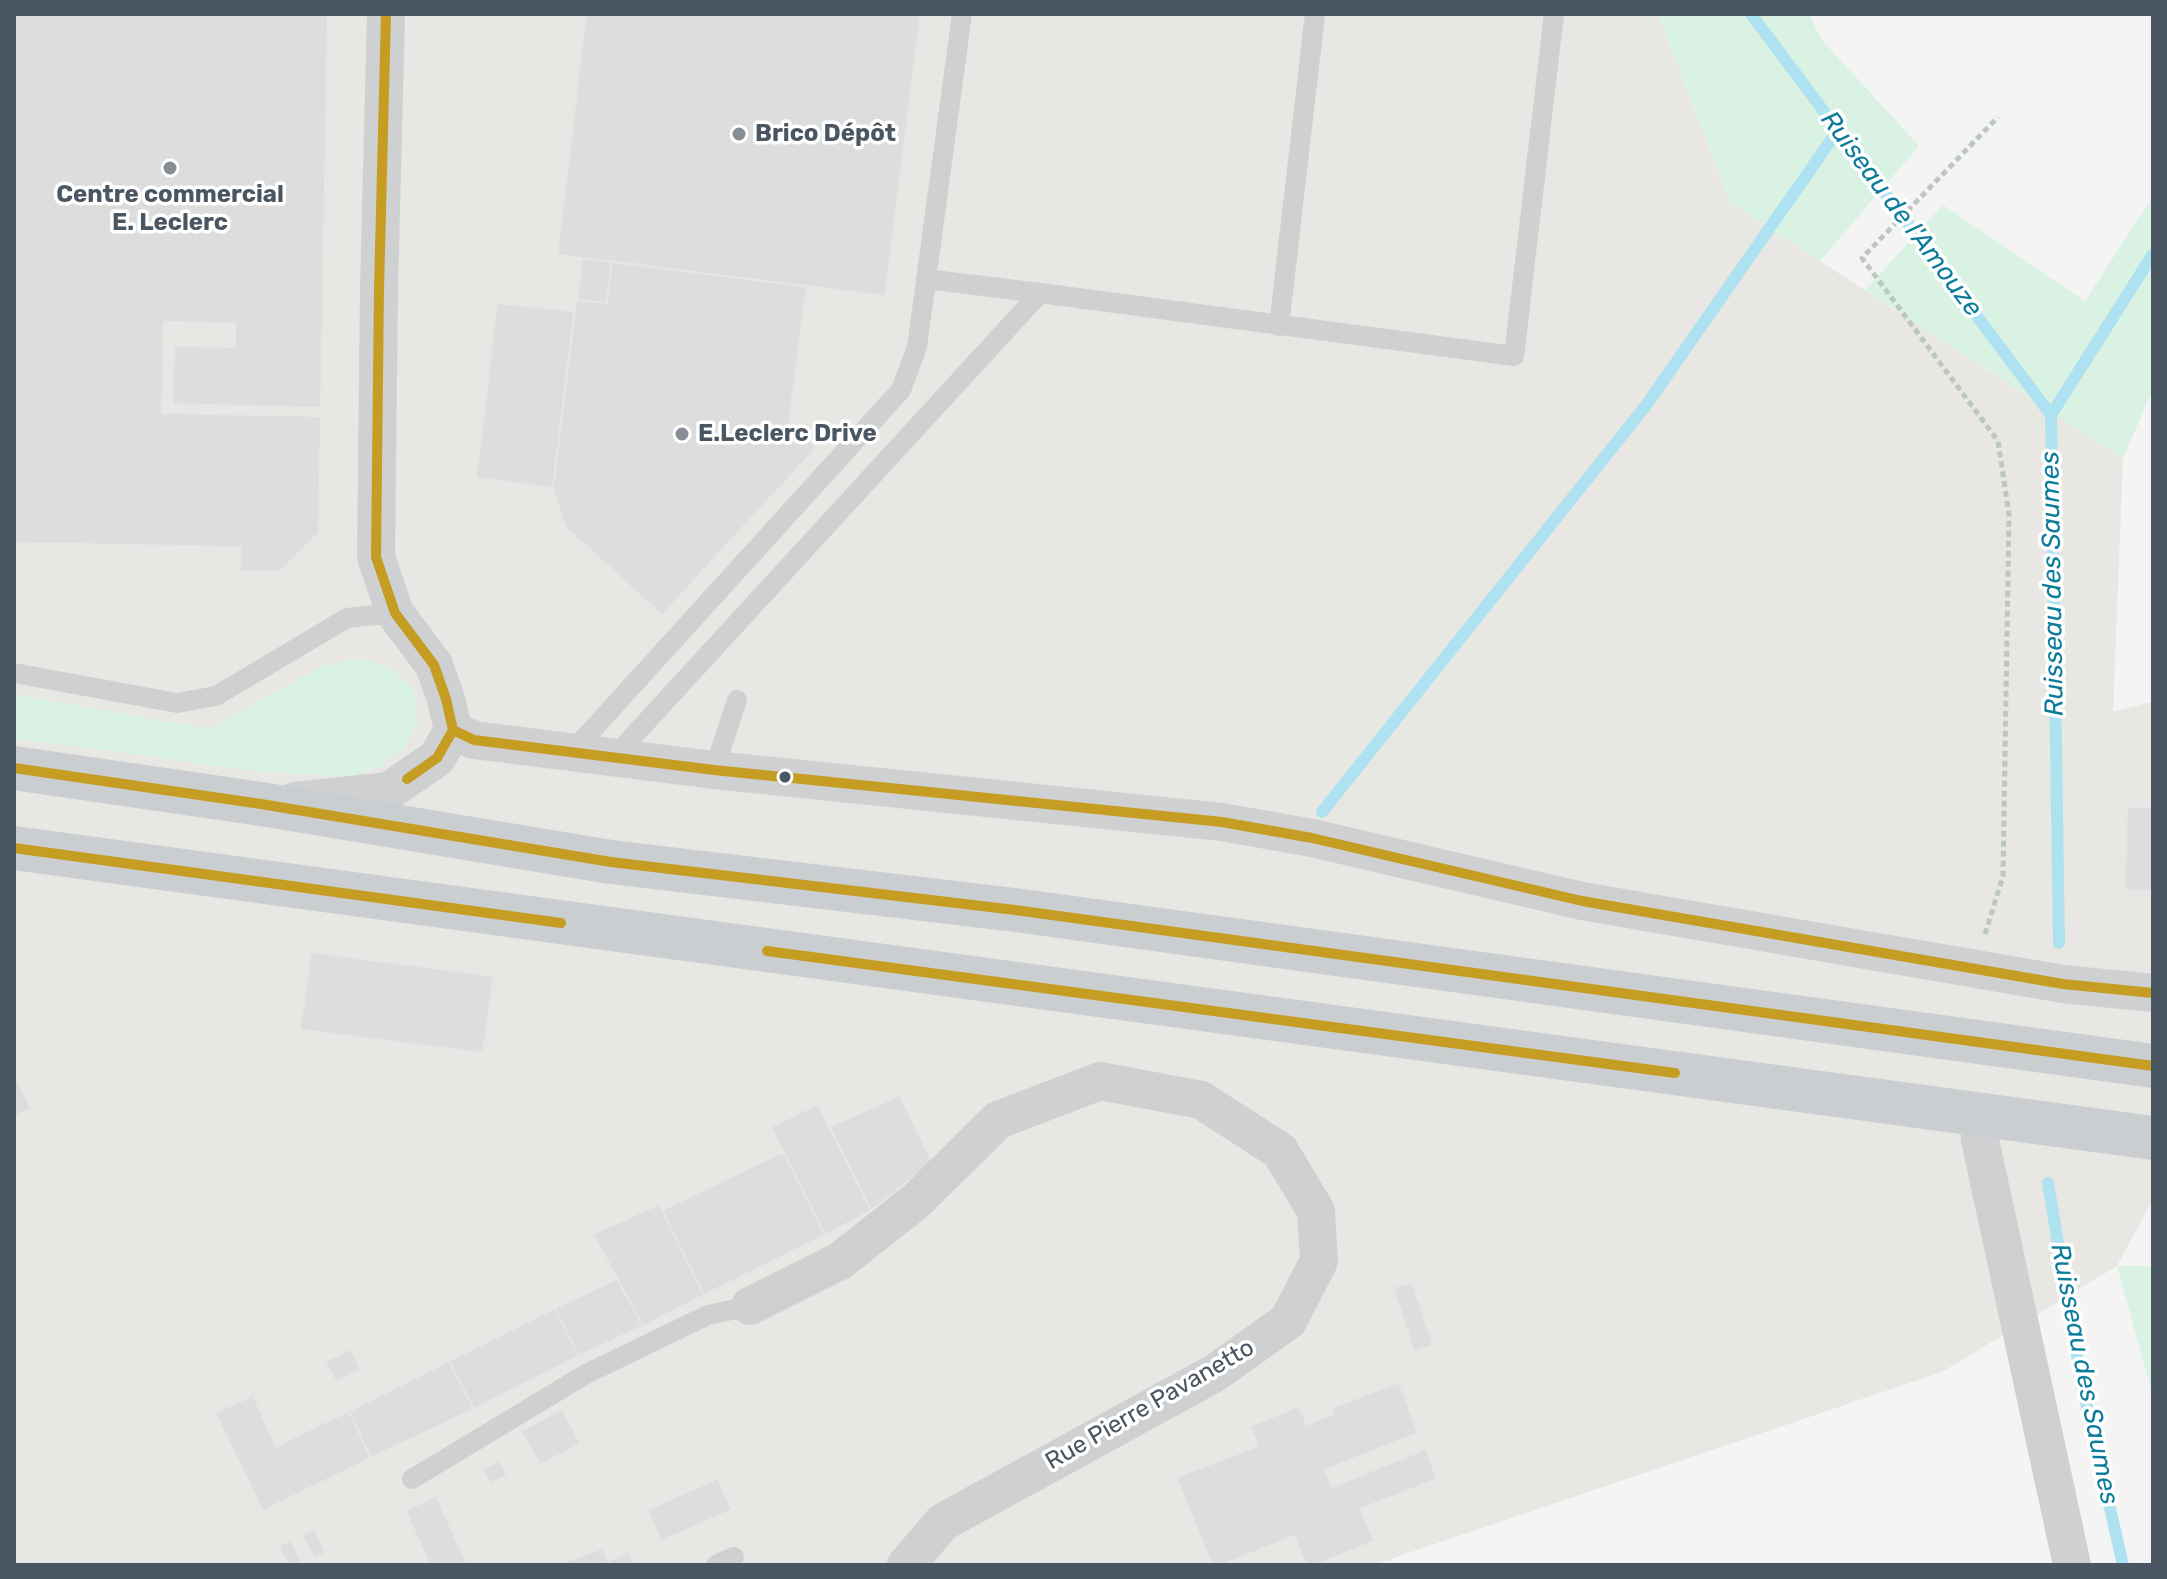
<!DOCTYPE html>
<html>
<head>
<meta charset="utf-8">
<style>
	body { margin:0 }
	#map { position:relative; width:2167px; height:1579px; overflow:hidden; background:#f4f4f4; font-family:Rubik,sans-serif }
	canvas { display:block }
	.frame { position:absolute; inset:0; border:16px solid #4a5661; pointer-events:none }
</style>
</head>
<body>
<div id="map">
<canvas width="2167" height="1579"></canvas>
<div class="frame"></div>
</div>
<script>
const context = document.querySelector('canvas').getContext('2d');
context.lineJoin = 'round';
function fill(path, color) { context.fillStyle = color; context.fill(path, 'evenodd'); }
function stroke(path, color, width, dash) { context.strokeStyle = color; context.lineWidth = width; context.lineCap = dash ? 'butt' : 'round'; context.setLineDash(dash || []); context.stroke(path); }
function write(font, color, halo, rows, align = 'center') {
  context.font = font + ' Rubik,sans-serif'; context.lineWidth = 7; context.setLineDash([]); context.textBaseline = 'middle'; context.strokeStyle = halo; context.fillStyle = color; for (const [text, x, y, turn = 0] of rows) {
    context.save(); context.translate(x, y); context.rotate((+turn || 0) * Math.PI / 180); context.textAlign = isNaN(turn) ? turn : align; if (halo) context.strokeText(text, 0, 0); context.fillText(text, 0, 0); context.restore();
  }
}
fill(new Path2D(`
	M 14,14 L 1658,14 L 1730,202 L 2123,459 L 2113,712 L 2153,701 L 2153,1199 L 2117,1266 L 1942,1372 L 1373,1565 L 14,1565 Z`), '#e8e7e3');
fill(new Path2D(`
	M 1658,14 L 1809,14 L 1821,39 L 1919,146 L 1820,261 L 1730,202 Z
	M 2153,196 L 2153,388 L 2123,459 L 1865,290 L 1943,205 L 2085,301 Z
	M 358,658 L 389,666 L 414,691 L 418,724 L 404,748 L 380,767 L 349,777 L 255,771 L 14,738 L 14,694 L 209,729 L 322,666 Z
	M 2117,1266 L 2153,1266 L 2153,1396 Z`), '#d9f2e3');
stroke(new Path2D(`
	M 1751,14 L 2051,415
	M 1322,812 L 1647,404 L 1838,130
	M 2059,943 L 2051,415 L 2153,254
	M 2048,1183 L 2082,1385 L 2123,1565`), '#aee2f0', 12);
const building = new Path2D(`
	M 14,14 L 328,14 L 321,408 L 173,404 L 174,346 L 235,347 L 235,323 L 164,322 L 162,413 L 321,416 L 319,533 L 279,572 L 240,571 L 241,547 L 14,543 Z
	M 586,14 L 921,14 L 885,296 L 557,255 Z
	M 582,258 L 612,261 L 607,303 L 577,300 Z
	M 612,261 L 807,287 L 789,422 L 817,447 L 662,615 L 565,527 L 553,488 L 576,299 L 607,303 Z
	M 497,303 L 575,311 L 553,488 L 476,478 Z
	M 2127,807 L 2153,807 L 2153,891 L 2125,890 Z
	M 311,952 L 494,976 L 483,1053 L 300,1030 Z
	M 14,1074 L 31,1108 L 14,1117 Z
	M 900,1095 L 932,1162 L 871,1211 L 829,1127 Z
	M 818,1104 L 871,1211 L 825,1235 L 771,1127 Z
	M 783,1152 L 825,1235 L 704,1295 L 662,1210 Z
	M 659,1204 L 704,1295 L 643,1326 L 593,1234 Z
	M 617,1279 L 643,1326 L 579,1356 L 555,1308 Z
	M 1412,1282 L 1433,1345 L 1414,1352 L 1393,1287 Z
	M 555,1308 L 579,1356 L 474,1409 L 449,1361 Z
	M 351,1349 L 361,1370 L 336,1382 L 325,1361 Z
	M 449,1361 L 474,1409 L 371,1458 L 349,1411 Z
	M 1399,1382 L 1418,1433 L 1325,1470 L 1332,1487 L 1426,1449 L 1437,1479 L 1361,1509 L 1374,1541 L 1316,1565 L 1306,1565 L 1294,1536 L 1222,1565 L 1212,1565 L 1176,1477 L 1258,1446 L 1250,1426 L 1299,1406 L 1307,1425 L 1334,1413 L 1332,1408 Z
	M 253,1395 L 276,1446 L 349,1411 L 371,1458 L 263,1511 L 215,1413 Z
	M 562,1409 L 581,1444 L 540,1465 L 521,1431 Z
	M 500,1460 L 507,1475 L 490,1484 L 482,1469 Z
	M 718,1478 L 732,1510 L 661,1541 L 647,1510 Z
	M 436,1496 L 468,1565 L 430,1565 L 405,1510 Z
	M 315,1529 L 326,1553 L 314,1558 L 302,1535 Z
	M 291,1540 L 302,1564 L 299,1565 L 288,1565 L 279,1546 Z
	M 603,1548 L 609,1565 L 556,1565 Z
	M 629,1552 L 634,1565 L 609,1565 L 608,1561 Z`);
fill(building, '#ddddde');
stroke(building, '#e5e6e7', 2);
stroke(new Path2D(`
	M 1985,934 L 2003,876 L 2009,515 L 1998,441 L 1862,258 L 1998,117`), '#bcc7c4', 5, [6, 4]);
stroke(new Path2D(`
	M 926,279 L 1040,293
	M 1279,326 L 1315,14
	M 14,673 L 177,703 L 216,696 L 347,618 L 395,613
	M 572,752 L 901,390 L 917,347 L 962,14
	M 614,757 L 1040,293 L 1514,356 L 1554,14
	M 714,770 L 737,700
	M 412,1479 L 586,1374 L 708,1315 L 750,1306
	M 716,1565 L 734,1557`), '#ced0d2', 20);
stroke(new Path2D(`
	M 453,730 L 474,740 L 714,770 L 1222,822 L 1312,838 L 1582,901 L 2063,984 L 2153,993
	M 295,801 L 389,791 L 437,758 L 453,730 L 446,699 L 434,665 L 395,613 L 376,557 L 379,289 L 386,14
	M 1979,1114 L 1980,1140 L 2072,1565
	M 750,1306 L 840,1261 L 916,1201 L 998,1120 L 1100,1081 L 1201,1100 L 1280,1151 L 1316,1211 L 1319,1261 L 1288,1321 L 1215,1373 L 943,1522 L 906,1565`), '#ced0d2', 38);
stroke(new Path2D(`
	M 14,768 L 261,804 L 611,862 L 1015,910 L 2153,1066
	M 14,848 L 2153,1138`), '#caced1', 44);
stroke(new Path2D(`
	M 386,14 L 379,289 L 376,557 L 395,613 L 434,665 L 446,699 L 453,730 L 437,758 L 407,779
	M 453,730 L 474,740 L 714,770 L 1222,822 L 1312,838 L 1582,901 L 2063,984 L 2153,993
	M 14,768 L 261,804 L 611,862 L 1015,910 L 2153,1066
	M 14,848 L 561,923
	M 767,951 L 1675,1073`), '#c59d23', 10);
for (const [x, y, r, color] of [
	[739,134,8,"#868d94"],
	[170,168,8,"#868d94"],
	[682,434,8,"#868d94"],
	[785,777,7,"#4a5661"]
]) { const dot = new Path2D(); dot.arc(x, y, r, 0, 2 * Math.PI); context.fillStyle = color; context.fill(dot); stroke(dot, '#fff', 3); }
write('bold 24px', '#4a5661', '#fff', [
	["Brico Dépôt",755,134],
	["Centre commercial",170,195,"center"],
	["E. Leclerc",170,223,"center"],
	["E.Leclerc Drive",698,434]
], 'left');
write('24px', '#4a5661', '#fff', [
	["Rue Pierre Pavanetto",1150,1405,-30]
]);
write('italic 26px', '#0c7c9b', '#fff', [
	["Ruiseau de l'Amouze",1901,214,53],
	["Ruisseau des Saumes",2053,584,-91],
	["Ruisseau des Saumes",2084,1374,79]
]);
</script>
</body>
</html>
